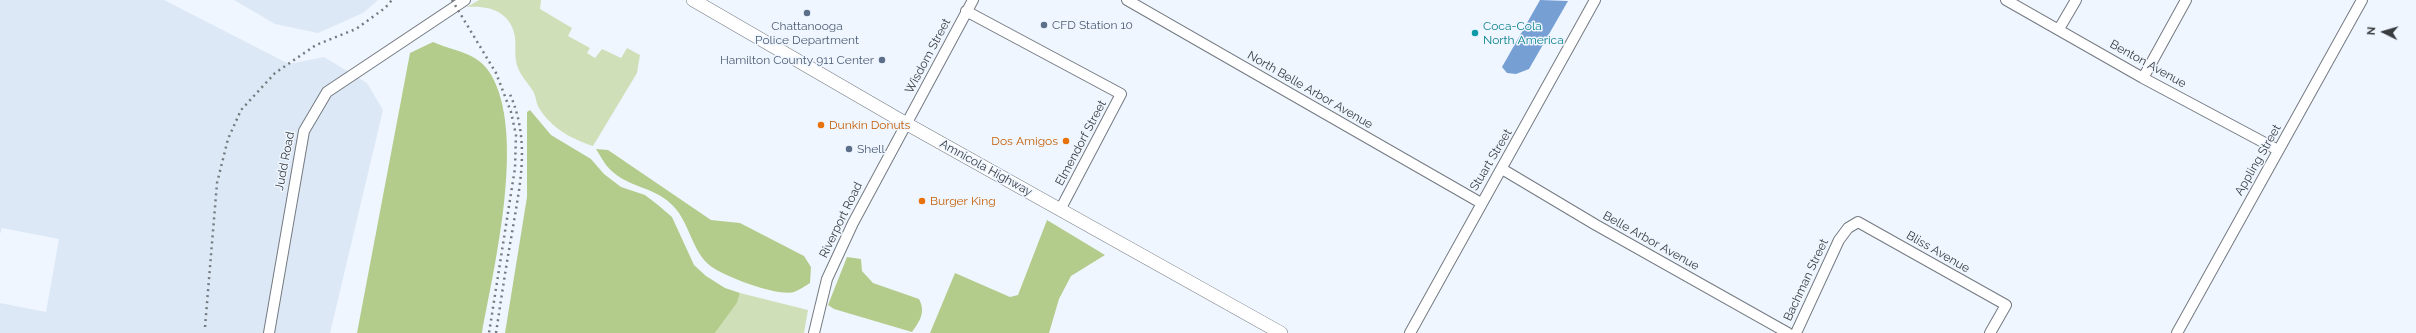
<!DOCTYPE html>
<html>
<head>
<meta charset="utf-8">
<style>
	body { margin:0 }
	#map { position:relative; width:2416px; height:333px; overflow:hidden; background:#eff6ff; font-family:Raleway,sans-serif }
	canvas { display:block }
	.north { position:absolute; left:2364px; top:12px; width:40px; height:40px; -webkit-text-stroke:3px #eff6ff; paint-order:stroke; rotate:275deg; font-size:11px; font-weight:700; line-height:16px; text-align:center; color:#393c3f }
	.north::after { content:''; display:block; margin:auto; width:14px; height:18px; background:#393c3f; clip-path:polygon(50% 0,100% 100%,50% 72%,0 100%) }
</style>
</head>
<body>
<div id="map">
<canvas width="2416" height="333"></canvas>
<div class="north">N</div>
</div>
<script>
const context = document.querySelector('canvas').getContext('2d');
context.lineJoin = 'round';
function fill(path, color) { context.fillStyle = color; context.fill(path, 'evenodd'); }
function stroke(path, color, width, dash) { context.strokeStyle = color; context.lineWidth = width; context.lineCap = dash ? 'butt' : 'round'; context.setLineDash(dash || []); context.stroke(path); }
function write(font, color, halo, rows, align = 'center') {
  context.font = font + ' Raleway,sans-serif'; context.lineWidth = 3; context.setLineDash([]); context.textBaseline = 'middle'; context.strokeStyle = halo; context.fillStyle = color; for (const [text, x, y, turn = 0] of rows) {
    context.save(); context.translate(x, y); context.rotate((+turn || 0) * Math.PI / 180); context.textAlign = isNaN(turn) ? turn : align; if (halo) context.strokeText(text, 0, 0); context.fillText(text, 0, 0); context.restore();
  }
}
fill(new Path2D(`
	M 0,0 L 164,0 L 289,64 L 324,57 L 367,83 L 383,110 L 330,333 L 0,333 L 0,303 L 46,312 L 59,239 L 2,228 L 0,234 Z
	M 234,0 L 378,0 L 363,13 L 318,33 L 275,24 Z`), '#dce8f6');
fill(new Path2D(`
	M 479,0 L 541,0 L 540,9 L 572,28 L 568,36 L 590,48 L 587,53 L 595,58 L 602,49 L 621,58 L 627,48 L 640,55 L 637,73 L 593,146 C 572,139 552,129 539,108 C 536,103 536,96 533,91 C 528,83 521,76 518,68 C 514,58 516,48 515,37 C 511,12 490,5 467,7 Z
	M 740,293 L 808,310 L 804,333 L 715,333 L 737,303 Z`), '#cfdfb8');
fill(new Path2D(`
	M 433,42 C 453,51 477,52 490,73 C 527,132 494,267 482,333 L 357,333 L 410,53 Z
	M 530,110 L 551,135 L 591,159 L 604,174 L 621,187 L 645,195 L 658,205 L 672,217 L 694,265 L 706,276 L 725,288 L 740,293 L 737,303 L 715,333 L 505,333 L 527,197 L 527,112 Z
	M 596,149 L 608,150 L 711,220 L 740,223 L 804,256 L 811,267 L 810,283 C 805,286 799,290 794,292 C 778,297 717,275 706,262 C 690,245 688,218 670,203 C 654,188 631,187 614,173 C 606,167 601,157 596,149 Z
	M 1047,220 L 1105,255 L 1071,276 L 1059,299 L 1049,333 L 930,333 L 955,273 L 1010,297 L 1018,295 Z
	M 847,257 L 861,259 L 862,271 L 873,283 L 919,299 C 926,312 920,321 912,332 L 834,309 L 828,305 Z`), '#b3cc8c');
fill(new Path2D(`
	M 1540,0 L 1568,1 L 1529,69 L 1516,74 L 1507,73 L 1502,67 Z`), '#769fd4');
const minor = new Path2D(`
	M 1127,0 L 1481,203
	M 2006,0 L 2143,78 L 2278,150
	M 966,11 L 1121,94 L 1060,210
	M 2059,29 L 2076,0
	M 2143,78 L 2186,0
	M 1502,169 L 1596,225 L 1788,333
	M 269,333 L 304,131 L 327,92 L 465,0
	M 814,333 L 827,279 L 853,223 L 973,0
	M 1410,333 L 1595,0
	M 1796,333 L 1839,240 L 1848,228 L 1858,222 L 2006,305 L 1990,333
	M 2177,333 L 2362,0`);
const major = new Path2D(`
	M 693,0 L 907,124 L 1281,333`);
stroke(minor, '#747a81', 12);
stroke(major, '#747a81', 14);
stroke(minor, '#fff', 10);
stroke(major, '#fff', 13);
stroke(new Path2D(`
	M 452,0 L 496,73 L 511,112 L 516,135 L 515,168 L 489,333
	M 205,327 L 217,183 L 228,139 L 241,110 L 275,73 L 316,45 L 356,29 L 385,8 L 392,0
	M 496,333 C 501,300 506,266 512,233 C 520,184 531,140 509,92`), '#757a7f', 2.5, [2, 4]);
for (const [x, y, r, color] of [
	[807,13,4,"#5c6f8a"],
	[1044,25,4,"#5c6f8a"],
	[1475,33,4,"#0f9aa8"],
	[882,60,4,"#5c6f8a"],
	[821,125,4,"#e8710a"],
	[1066,141,4,"#e8710a"],
	[849,149,4,"#5c6f8a"],
	[922,201,4,"#e8710a"]
]) { const dot = new Path2D(); dot.arc(x, y, r, 0, 2 * Math.PI); context.fillStyle = color; context.fill(dot); stroke(dot, '#eff6ff', 1.5); }
write('12px', '#4e5e75', '#eff6ff', [
	["CFD Station 10",1052,25],
	["Chattanooga",807,26,"center"],
	["Police Department",807,40,"center"],
	["Hamilton County 911 Center",874,60,"right"],
	["Shell",857,149]
], 'left');
write('12px', '#0d838f', '#eff6ff', [
	["Coca-Cola",1483,26],
	["North America",1483,40]
], 'left');
write('12px', '#393c3f', '#eff6ff', [
	["Wisdom Street",928,56,-62],
	["Benton Avenue",2148,64,29],
	["North Belle Arbor Avenue",1310,90,30],
	["Elmendorf Street",1081,143,-62],
	["Stuart Street",1491,160,-59],
	["Appling Street",2258,160,-60],
	["Judd Road",285,161,-79],
	["Amnicola Highway",986,168,29],
	["Riverport Road",841,220,-64],
	["Belle Arbor Avenue",1651,241,29],
	["Bliss Avenue",1938,252,30],
	["Bachman Street",1806,280,-65]
]);
write('12px', '#c56008', '#eff6ff', [
	["Dunkin Donuts",829,125],
	["Dos Amigos",1058,141,"right"],
	["Burger King",930,201]
], 'left');
</script>
</body>
</html>
